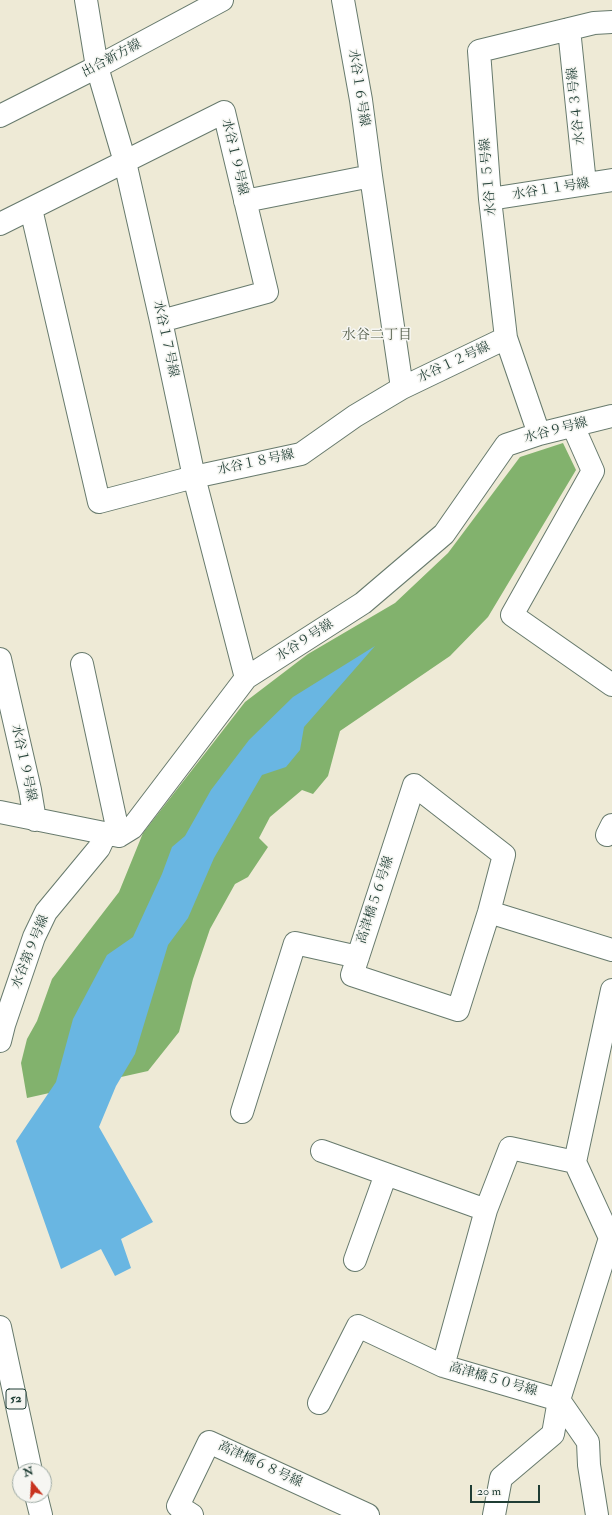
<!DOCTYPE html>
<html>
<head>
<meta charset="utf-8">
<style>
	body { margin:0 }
	#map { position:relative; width:612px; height:1515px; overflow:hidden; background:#eeead6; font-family:"IM FELL Double Pica",serif }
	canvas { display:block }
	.north { position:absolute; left:12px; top:1463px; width:40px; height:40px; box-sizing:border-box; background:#f6f6f2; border:1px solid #a0aca6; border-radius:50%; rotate:342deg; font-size:11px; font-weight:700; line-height:16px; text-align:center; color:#1f3d34 }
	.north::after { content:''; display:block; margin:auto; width:14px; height:18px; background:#c8321e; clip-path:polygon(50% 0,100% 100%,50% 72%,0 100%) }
	.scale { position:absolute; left:470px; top:1485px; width:70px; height:18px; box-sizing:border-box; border:2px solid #1f3d34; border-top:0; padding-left:5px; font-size:12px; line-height:14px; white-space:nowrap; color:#1f3d34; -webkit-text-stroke:3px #f6f6f2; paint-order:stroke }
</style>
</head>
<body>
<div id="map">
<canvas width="612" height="1515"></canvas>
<div class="north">N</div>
<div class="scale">20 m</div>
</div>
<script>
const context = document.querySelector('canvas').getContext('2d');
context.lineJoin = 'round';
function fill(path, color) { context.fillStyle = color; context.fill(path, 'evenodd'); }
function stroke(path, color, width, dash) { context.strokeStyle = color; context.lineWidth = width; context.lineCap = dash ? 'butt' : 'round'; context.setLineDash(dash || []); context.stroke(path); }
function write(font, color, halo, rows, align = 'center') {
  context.font = font + ' "IM FELL Double Pica","Noto Serif JP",serif'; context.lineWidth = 3; context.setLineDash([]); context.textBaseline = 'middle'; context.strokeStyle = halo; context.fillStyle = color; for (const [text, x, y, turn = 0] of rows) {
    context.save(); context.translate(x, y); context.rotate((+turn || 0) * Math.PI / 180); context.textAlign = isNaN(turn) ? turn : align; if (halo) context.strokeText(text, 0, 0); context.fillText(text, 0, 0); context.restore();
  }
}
fill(new Path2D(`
	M 563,443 L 576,470 L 488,617 L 450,656 L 340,731 L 328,776 L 313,794 L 302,790 L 270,817 L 259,838 L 268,847 L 248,877 L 235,884 L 210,929 L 193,979 L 179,1032 L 148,1071 L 27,1098 L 21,1063 L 27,1039 L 37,1021 L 52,979 L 119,892 L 143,833 L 245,702 L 308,654 L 395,603 L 448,553 L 520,457 Z`), '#82b26d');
fill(new Path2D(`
	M 375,646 L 304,727 L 300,750 L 286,767 L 262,775 L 214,858 L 188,918 L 168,945 L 135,1054 L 116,1086 L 99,1127 L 153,1222 L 121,1239 L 131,1268 L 115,1276 L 101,1249 L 61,1269 L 16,1141 L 56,1082 L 73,1019 L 107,955 L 133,937 L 162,874 L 172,847 L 185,836 L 211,790 L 249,740 L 293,697 Z`), '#69b6e2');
const minor = new Path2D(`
	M 86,0 L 97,67 L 125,162 L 161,321 L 194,477 L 246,678
	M 343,0 L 361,100 L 371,176
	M 569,29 L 585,184
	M 490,199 L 612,180
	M 31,209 L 99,502 L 194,477 L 301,454 L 355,416 L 402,388 L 371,176 L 245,201
	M 0,224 L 224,112 L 267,292 L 161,321
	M 402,388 L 506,338
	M 573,426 L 593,471 L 512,615 L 612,685
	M 539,434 L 506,338 L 490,199 L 479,51 L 594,23 L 612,22
	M 0,659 L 30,790 L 35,820
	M 82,664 L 119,836
	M 414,785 L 504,855 L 489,912 L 458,1010 L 352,975 Z
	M 0,812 L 119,836 L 132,828 L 246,678 L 363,603 L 444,534 L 506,445 L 539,434 L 612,416
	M 607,835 L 612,825
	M 489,912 L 612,950
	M 0,1041 L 4,1025 L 34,937 L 46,912 L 99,848 L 106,833
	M 242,1112 L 295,943 L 358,957
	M 322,1151 L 486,1210
	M 355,1260 L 386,1174
	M 559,1400 L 443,1366 L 486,1210 L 510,1148 L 575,1162
	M 559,1400 L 588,1442 L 589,1465 L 597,1515
	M 319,1403 L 358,1326 L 443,1366
	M 192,1515 L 178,1506 L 209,1442 L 368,1515
	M 494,1515 L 501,1478 L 553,1434 L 559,1400 L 610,1238 L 575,1162 L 612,990`);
const tertiary = new Path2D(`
	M 0,116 L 97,67 L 222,0`);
const primary = new Path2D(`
	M 0,1327 L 31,1471
	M 36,1495 L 41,1515`);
stroke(minor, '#677a6d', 24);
stroke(tertiary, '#677a6d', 24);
stroke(primary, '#677a6d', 24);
stroke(minor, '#fff', 22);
stroke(tertiary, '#fff', 22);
stroke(primary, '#fff', 22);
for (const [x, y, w] of [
	[16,1399,20]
]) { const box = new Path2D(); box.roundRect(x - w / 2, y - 10, w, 20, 3); context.fillStyle = '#f6f6f2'; context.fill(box); stroke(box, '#1f3d34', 1); }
write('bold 12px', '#1f3d34', null, [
	["52",16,1399]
]);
write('13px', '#1f3d34', '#f6f6f2', [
	["出合新方線",112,59,-28],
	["水谷１６号線",358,88,81],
	["水谷４３号線",577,106,-96],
	["水谷１９号線",234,157,77],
	["水谷１５号線",489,177,-95],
	["水谷１１号線",551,190,-9],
	["水谷１７号線",165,339,78],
	["水谷１２号線",454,363,-25],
	["水谷９号線",556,431,-15],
	["水谷１８号線",256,463,-12],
	["水谷９号線",305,641,-33],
	["水谷１９号線",23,763,78],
	["高津橋５６号線",376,900,-72],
	["水谷第９号線",31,952,-68],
	["高津橋５０号線",493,1380,16],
	["高津橋６８号線",260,1465,25]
]);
write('14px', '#56604d', '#f6f6f2', [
	["水谷二丁目",377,336]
]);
</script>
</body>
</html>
